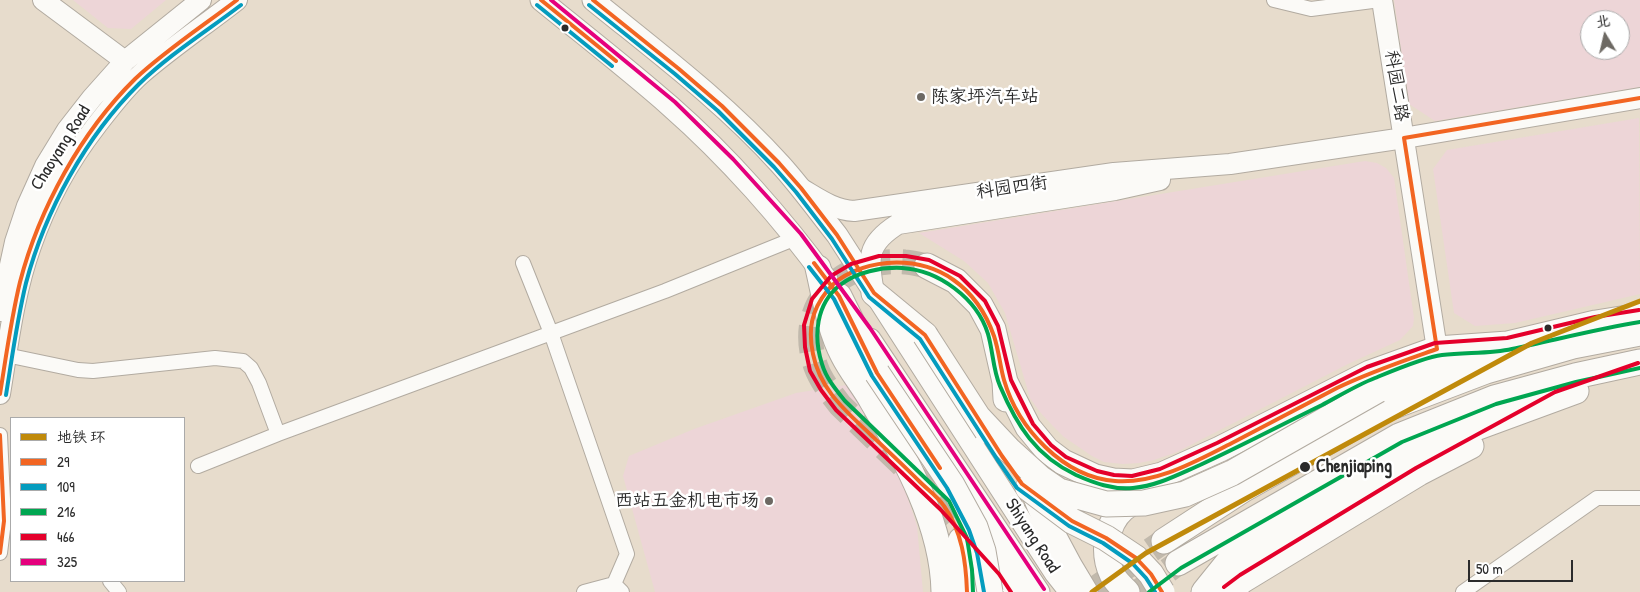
<!DOCTYPE html>
<html>
<head>
<meta charset="utf-8">
<style>
	body { margin:0 }
	#map { position:relative; width:1640px; height:592px; overflow:hidden; background:#e7dccc; font-family:"Patrick Hand","LXGW WenKai TC",sans-serif }
	canvas { display:block }
	.legend { position:absolute; left:10px; top:417px; width:175px; height:165px; box-sizing:border-box; background:#fff; border:1px solid #aaa; margin:0; padding:6px 9px; list-style:none; font-size:15px; color:#2b2b2b }
	.legend li { display:flex; align-items:center; gap:10px; height:25px }
	.legend b { width:25px; border:1px solid #aaa }
	.north { position:absolute; left:1580px; top:10px; width:50px; height:50px; box-sizing:border-box; background:#fff; border:1px solid #aaa; border-radius:50%; rotate:351deg; font-size:14px; font-weight:700; line-height:20px; text-align:center; color:#2b2b2b }
	.north::after { content:''; display:block; margin:auto; width:18px; height:22px; background:#6d6963; clip-path:polygon(50% 0,100% 100%,50% 72%,0 100%) }
	.scale { position:absolute; left:1468px; top:560px; width:105px; height:22px; box-sizing:border-box; border:2px solid #2b2b2b; border-top:0; padding-left:6px; font-size:15px; line-height:18px; white-space:nowrap; color:#2b2b2b; -webkit-text-stroke:4px #fff; paint-order:stroke }
</style>
</head>
<body>
<div id="map">
<canvas width="1640" height="592"></canvas>
<ul class="legend">
<li><b style="height:6px;background:#c08a0b"></b>地铁 环</li>
<li><b style="height:6px;background:#f26522"></b>29</li>
<li><b style="height:6px;background:#049cbe"></b>109</li>
<li><b style="height:6px;background:#00a651"></b>216</li>
<li><b style="height:6px;background:#e4002b"></b>466</li>
<li><b style="height:6px;background:#e5007d"></b>325</li>
</ul>
<div class="north">北</div>
<div class="scale">50 m</div>
</div>
<script>
const context = document.querySelector('canvas').getContext('2d');
context.lineJoin = 'round';
function fill(path, color) { context.fillStyle = color; context.fill(path, 'evenodd'); }
function stroke(path, color, width, dash) { context.strokeStyle = color; context.lineWidth = width; context.lineCap = dash ? 'butt' : 'round'; context.setLineDash(dash || []); context.stroke(path); }
function write(font, color, halo, rows, align = 'center') {
  context.font = font + ' "Patrick Hand","LXGW WenKai TC",sans-serif'; context.lineWidth = 5; context.setLineDash([]); context.textBaseline = 'middle'; context.strokeStyle = halo; context.fillStyle = color; for (const [text, x, y, turn = 0] of rows) {
    context.save(); context.translate(x, y); context.rotate((+turn || 0) * Math.PI / 180); context.textAlign = isNaN(turn) ? turn : align; if (halo) context.strokeText(text, 0, 0); context.fillText(text, 0, 0); context.restore();
  }
}
fill(new Path2D(`
	M 73,0 L 166,0 L 131,29 L 108,28 Z
	M 1394,0 L 1640,0 L 1640,87 L 1435,121 L 1409,104 ZM 1590,20 L 1620,20 L 1620,50 L 1590,50 Z
	M 1639,118 L 1640,294 L 1515,323 L 1475,326 L 1454,313 L 1433,169 L 1447,150 Z
	M 1365,161 L 1377,163 L 1386,168 L 1394,178 L 1414,318 L 1413,326 L 1400,340 L 1348,364 L 1177,452 L 1154,460 L 1139,463 L 1123,464 L 1104,462 L 1092,456 L 1064,437 L 1052,425 L 1040,412 L 1030,398 L 1005,313 L 988,283 L 964,261 L 919,233 Z
	M 846,385 L 892,450 L 917,526 L 923,592 L 655,592 L 623,476 L 629,456 L 694,429 L 796,393 Z`), '#edd5d7');
stroke(new Path2D(`
	M 927,266 C 920,265 912,262 905,262 C 843,257 794,304 816,367 C 821,381 831,393 840,405 L 944,505 L 970,535
	M 1090,592 L 1164,541
	M 1138,592 L 1178,563`), '#c1b9ac', 25, [25, 12]);
const street = new Path2D(`
	M 1274,0 L 1311,9 L 1380,0
	M 523,263 L 551,333 L 627,554 L 614,584
	M 6,355 L 78,370 L 93,371 L 215,358 L 243,361 L 251,368 L 259,383 L 278,434
	M 0,435 L 4,521 L 0,553
	M 198,466 L 278,434 L 665,291 L 796,238
	M 110,581 L 119,592
	M 584,592 L 614,584 L 622,592
	M 1463,592 L 1597,498 L 1640,498`);
const secondary = new Path2D(`
	M 43,0 L 125,61
	M 1382,0 L 1437,349
	M 802,189 C 819,199 834,210 854,211 L 1114,173 L 1230,164 L 1404,138 L 1640,98
	M 874,293 C 868,258 866,244 898,224 L 1115,190 L 1160,180
	M 0,311 L 15,242 L 27,206 L 45,166 L 67,130 L 92,98 L 125,61 L 201,0
	M 0,394 C 8,345 14,293 31,246 C 46,203 68,162 96,126 C 110,108 124,89 141,74 C 171,48 205,25 237,0`);
const primary = new Path2D(`
	M 541,0 C 584,35 628,69 670,106 C 727,156 783,219 827,280
	M 593,0 C 657,52 724,102 780,164 C 800,186 818,211 837,235 L 1055,573 L 1070,592
	M 870,339 L 1039,592`);
const highway = new Path2D(`
	M 927,266 L 956,281 L 980,305 L 993,329 L 1005,382 L 1006,399
	M 818,268 C 825,298 829,328 843,355 C 851,371 863,385 872,401 C 905,457 943,525 944,592
	M 874,293 L 925,335
	M 839,296 L 877,373
	M 1005,382 L 1028,427 L 1047,450 L 1063,462 L 1095,477 L 1113,481 L 1133,482 L 1162,475 L 1220,449 L 1370,373 L 1437,349 L 1508,344
	M 1378,390 L 1508,344 L 1596,323 L 1640,316
	M 1030,483 C 1045,521 1063,557 1085,592
	M 961,540 L 966,571 L 967,592
	M 975,540 L 1004,570 L 1019,592
	M 1164,541 L 1244,489 L 1386,409 L 1486,371 L 1573,346 L 1640,333
	M 1178,563 L 1399,436 L 1494,398 L 1575,376 L 1640,362
	M 1127,592 C 1122,587 1115,581 1112,574 C 1102,553 1106,524 1123,509 C 1129,504 1137,500 1143,496
	M 1204,592 L 1229,561 L 1409,456 L 1459,434 L 1576,391
	M 1228,592 L 1243,580 L 1419,473 L 1471,446`);
stroke(street, '#b2aba1', 16);
stroke(secondary, '#b2aba1', 22);
stroke(primary, '#b2aba1', 23);
stroke(highway, '#b2aba1', 27);
stroke(street, '#fbfaf7', 14);
stroke(secondary, '#fbfaf7', 20);
stroke(primary, '#fbfaf7', 21);
stroke(highway, '#fbfaf7', 25);
const highwayBridge = new Path2D(`
	M 925,335 L 987,431
	M 877,373 L 952,485 L 975,527 L 983,551 L 990,592
	M 978,417 L 1009,450 L 1040,478 L 1059,491 L 1106,504 L 1144,503 L 1185,494 L 1232,473 L 1378,390
	M 1028,488 L 1072,521 L 1106,538 L 1136,558 L 1151,574 L 1162,592`);
stroke(highwayBridge, '#b2aba1', 27, []);
stroke(highwayBridge, '#fbfaf7', 25);
stroke(new Path2D(`
	M 541,0 L 616,61
	M 593,0 L 679,69 L 722,106 L 779,163 L 801,188 L 837,235 L 874,293 L 925,335 L 1002,456 L 1022,484 L 1072,521 L 1106,538 L 1136,558 L 1151,574 L 1162,592
	M 814,263 L 839,296 L 877,373 L 940,468
	M 0,394 C 6,357 11,319 20,282 C 39,209 81,132 135,79 C 166,50 203,26 237,0
	M 0,435 L 4,521 L 0,553
	M 967,592 C 966,562 962,531 944,506 C 938,497 928,490 920,482 C 904,466 888,451 871,435 C 846,411 820,390 813,354 C 808,330 811,311 827,291 C 840,274 865,265 887,263 C 939,259 977,288 994,336 C 999,351 1000,366 1004,380 C 1018,428 1063,477 1115,481 C 1157,484 1196,461 1232,443 C 1267,425 1302,406 1337,388 C 1370,372 1403,361 1437,349 L 1404,138 L 1640,98`), '#f26522', 4);
stroke(new Path2D(`
	M 537,5 L 612,66
	M 589,5 L 675,74 L 718,111 L 774,167 L 796,192 L 832,239 L 869,297 L 920,339 L 997,459 L 1017,488 L 1069,526 L 1103,543 L 1132,563 L 1146,578 L 1155,592
	M 809,267 L 834,299 L 872,376 L 947,488 L 969,530 L 977,553 L 984,592
	M 6,395 C 12,358 17,320 26,283 C 45,211 86,136 139,84 C 170,54 207,31 241,5`), '#049cbe', 4);
stroke(new Path2D(`
	M 973,592 L 972,570 L 967,538 L 949,501 L 845,401 C 836,390 826,378 822,364 C 813,336 816,304 840,285 C 857,272 881,267 902,268 C 938,270 977,298 988,334 C 993,351 993,370 1000,386 C 1017,426 1036,456 1076,475 C 1094,483 1113,490 1133,488 C 1157,486 1179,474 1200,465 C 1241,446 1281,425 1322,405 C 1339,396 1357,385 1375,378 C 1392,371 1425,357 1442,355 C 1465,352 1490,354 1512,349 C 1555,340 1597,329 1640,322
	M 1149,592 L 1181,568 L 1402,442 L 1496,404 L 1576,382 L 1640,368`), '#00a651', 4);
stroke(new Path2D(`
	M 1224,587 L 1240,575 L 1416,468 L 1555,392 L 1638,363
	M 1011,592 L 999,574 L 940,509 L 836,410 L 821,390 L 810,371 L 805,347 L 804,325 L 812,299 L 831,276 L 851,264 L 879,256 L 906,256 L 929,260 L 960,276 L 985,301 L 998,326 L 1011,380 L 1033,424 L 1051,445 L 1066,457 L 1097,471 L 1114,475 L 1132,476 L 1160,469 L 1217,443 L 1367,367 L 1435,343 L 1507,338 L 1595,317 L 1639,310`), '#e4002b', 4);
stroke(new Path2D(`
	M 551,0 L 675,102 L 733,159 L 801,234 L 870,328 L 1044,589`), '#e5007d', 4);
stroke(new Path2D(`
	M 1092,592 L 1146,553 L 1532,343 L 1640,301`), '#c08a0b', 5);
for (const [x, y, r, color] of [
	[565,28,4.5,"#2b2b2b"],
	[921,97,5,"#6d6963"],
	[1548,328,4.5,"#2b2b2b"],
	[1305,467,6,"#2b2b2b"],
	[769,501,5,"#6d6963"]
]) { const dot = new Path2D(); dot.arc(x, y, r, 0, 2 * Math.PI); context.fillStyle = color; context.fill(dot); stroke(dot, '#fff', 2); }
write('18px', '#2b2b2b', '#fff', [
	["科园二路",1396,86,81],
	["Chaoyang Road",61,148,-58],
	["科园四街",1012,188,-8],
	["Shiyang Road",1032,536,57]
]);
write('18px', '#2b2b2b', '#fff', [
	["陈家坪汽车站",931,97],
	["西站五金机电市场",759,501,"right"]
], 'left');
write('bold 18px', '#2b2b2b', '#fff', [
	["Chenjiaping",1316,467]
], 'left');
</script>
</body>
</html>
